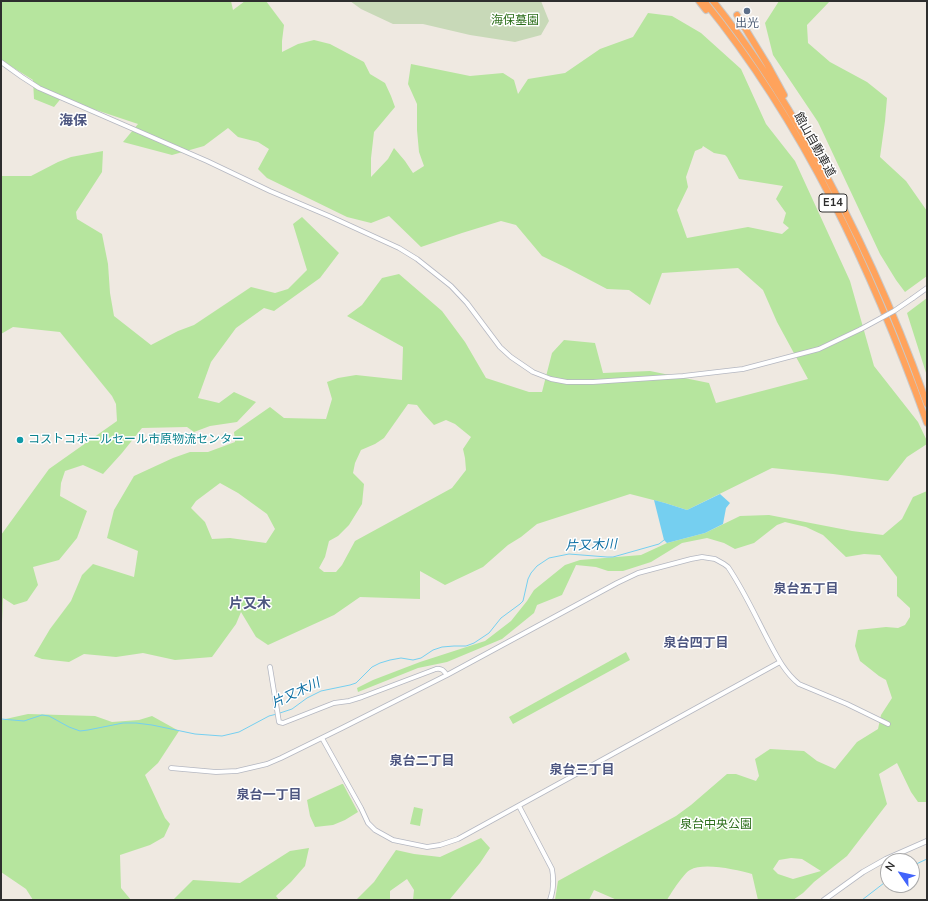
<!DOCTYPE html>
<html>
<head>
<meta charset="utf-8">
<style>
	body { margin:0 }
	#map { position:relative; width:928px; height:901px; overflow:hidden; background:#efe9e1; font-family:"Nunito Sans",sans-serif }
	canvas { display:block }
	.frame { position:absolute; inset:0; border:2px solid #2e2e2e; pointer-events:none }
	.north { position:absolute; left:880px; top:853px; width:40px; height:40px; box-sizing:border-box; background:#fff; border:1px solid #ababab; border-radius:50%; rotate:304deg; font-size:11px; font-weight:700; line-height:16px; text-align:center; color:#2e2e2e }
	.north::after { content:''; display:block; margin:auto; width:14px; height:18px; background:#4264fb; clip-path:polygon(50% 0,100% 100%,50% 72%,0 100%) }
</style>
</head>
<body>
<div id="map">
<canvas width="928" height="901"></canvas>
<div class="frame"></div>
<div class="north">N</div>
</div>
<script>
const context = document.querySelector('canvas').getContext('2d');
context.lineJoin = 'round';
function fill(path, color) { context.fillStyle = color; context.fill(path, 'evenodd'); }
function stroke(path, color, width, dash) { context.strokeStyle = color; context.lineWidth = width; context.lineCap = dash ? 'butt' : 'round'; context.setLineDash(dash || []); context.stroke(path); }
function write(font, color, halo, rows, align = 'center') {
  context.font = font + ' "Nunito Sans","Noto Sans JP",sans-serif'; context.lineWidth = 3; context.setLineDash([]); context.textBaseline = 'middle'; context.strokeStyle = halo; context.fillStyle = color; for (const [text, x, y, turn = 0] of rows) {
    context.save(); context.translate(x, y); context.rotate((+turn || 0) * Math.PI / 180); context.textAlign = isNaN(turn) ? turn : align; if (halo) context.strokeText(text, 0, 0); context.fillText(text, 0, 0); context.restore();
  }
}
fill(new Path2D(`
	M 1,1 L 231,1 L 233,10 L 245,1 L 266,1 L 284,25 L 282,41 L 282,52 L 298,44 L 314,40 L 330,44 L 364,62 L 370,74 L 385,83 L 391,96 L 395,107 L 374,132 L 371,158 L 371,177 L 388,159 L 394,148 L 405,161 L 413,173 L 424,166 L 419,152 L 417,130 L 417,104 L 408,84 L 411,64 L 470,76 L 503,73 L 514,80 L 518,94 L 528,79 L 565,73 L 600,49 L 633,37 L 648,13 L 672,16 L 701,33 L 741,69 L 766,124 L 795,161 L 850,281 L 874,366 L 918,422 L 927,441 L 927,444 L 907,457 L 888,481 L 833,474 L 772,468 L 687,510 L 665,503 L 630,494 L 537,524 L 521,537 L 508,545 L 483,567 L 445,585 L 420,571 L 420,599 L 360,597 L 334,615 L 268,645 L 256,637 L 241,612 L 236,624 L 212,657 L 175,660 L 143,653 L 116,657 L 84,654 L 69,662 L 42,659 L 34,656 L 50,629 L 71,601 L 82,575 L 93,564 L 134,577 L 138,551 L 107,538 L 114,510 L 134,476 L 173,458 L 190,452 L 208,452 L 235,442 L 234,432 L 270,407 L 284,418 L 326,419 L 332,399 L 327,382 L 338,378 L 356,375 L 402,380 L 403,347 L 347,316 L 362,305 L 382,278 L 399,274 L 442,311 L 465,342 L 486,378 L 529,392 L 542,392 L 552,353 L 564,340 L 595,343 L 603,373 L 650,371 L 709,383 L 716,403 L 808,379 L 777,322 L 763,290 L 738,268 L 662,273 L 650,305 L 629,290 L 607,289 L 567,268 L 542,256 L 516,225 L 501,221 L 462,233 L 421,247 L 389,216 L 371,223 L 347,217 L 267,178 L 258,169 L 269,149 L 258,142 L 238,137 L 228,128 L 204,146 L 172,155 L 123,142 L 138,124 L 84,106 L 63,96 L 54,107 L 34,99 L 33,80 L 1,60 ZM 703,146 L 714,153 L 725,155 L 727,157 L 739,179 L 783,186 L 776,199 L 786,213 L 783,223 L 789,228 L 782,234 L 748,227 L 687,238 L 677,210 L 688,187 L 686,177 L 695,151 L 702,148 ZM 408,404 L 417,405 L 423,413 L 434,425 L 446,420 L 455,424 L 471,437 L 463,449 L 465,458 L 466,470 L 452,488 L 355,541 L 342,565 L 336,572 L 324,572 L 319,568 L 325,557 L 329,541 L 338,536 L 349,525 L 362,504 L 364,484 L 353,473 L 355,463 L 361,450 L 375,444 L 384,438 ZM 220,483 L 238,493 L 267,514 L 275,529 L 266,543 L 230,538 L 212,539 L 205,522 L 191,508 L 196,501 Z
	M 779,1 L 830,1 L 807,25 L 808,43 L 830,62 L 867,82 L 887,98 L 885,121 L 880,157 L 906,181 L 927,211 L 927,276 L 905,292 L 896,280 L 880,254 L 818,122 L 773,55 L 765,23 Z
	M 103,151 L 102,172 L 76,212 L 77,219 L 102,234 L 108,264 L 110,293 L 114,316 L 151,345 L 178,331 L 194,325 L 251,287 L 275,293 L 288,289 L 307,270 L 293,224 L 302,217 L 339,253 L 320,278 L 274,311 L 264,308 L 236,328 L 211,362 L 198,398 L 219,403 L 234,392 L 256,402 L 237,422 L 210,426 L 194,432 L 187,427 L 142,428 L 122,453 L 103,474 L 83,465 L 65,471 L 61,483 L 60,496 L 87,511 L 77,538 L 59,560 L 33,567 L 38,585 L 27,601 L 14,605 L 3,598 L 2,623 L 1,626 L 1,535 L 49,469 L 117,421 L 116,404 L 112,396 L 60,332 L 13,327 L 1,334 L 1,176 L 31,176 L 58,162 L 71,157 Z
	M 927,298 L 927,376 L 907,313 Z
	M 927,491 L 927,802 L 918,802 L 911,792 L 897,763 L 879,774 L 887,804 L 847,856 L 814,882 L 803,893 L 793,900 L 758,900 L 752,874 C 737,870 704,862 690,870 C 684,873 671,893 667,900 L 617,900 L 594,890 L 589,900 L 555,900 L 558,881 L 676,816 L 691,805 L 727,774 L 736,774 L 756,781 L 759,776 L 755,759 L 770,749 L 804,751 L 817,761 L 835,769 L 857,742 L 878,729 L 881,715 L 892,698 L 886,680 L 879,676 L 860,661 L 855,646 L 858,630 L 886,627 L 898,628 L 905,625 L 910,617 L 910,608 L 897,596 L 897,577 L 880,555 L 864,554 L 846,557 L 823,535 L 806,527 L 785,522 L 777,525 L 754,543 L 735,549 L 724,543 L 707,538 L 682,543 L 651,562 L 623,571 L 608,571 L 596,567 L 576,565 L 562,595 L 537,605 L 534,613 L 502,639 L 447,662 L 418,668 L 358,692 L 357,688 L 373,680 L 420,662 L 485,641 L 511,621 L 527,601 L 534,590 L 565,565 L 580,560 L 641,555 L 667,543 L 705,533 L 740,516 L 769,515 L 852,531 L 883,535 L 902,519 L 913,497 ZM 791,858 L 802,859 L 821,871 L 793,879 L 778,874 L 773,869 L 779,860 Z
	M 626,652 L 630,660 L 513,724 L 509,717 Z
	M 28,714 L 95,716 L 112,722 L 139,720 L 152,716 L 179,731 L 158,763 L 145,775 L 165,818 L 170,824 L 164,837 L 150,845 L 120,855 L 121,888 L 131,900 L 33,900 L 26,889 L 1,872 L 1,720 Z
	M 342,784 L 343,784 L 358,812 L 345,820 L 333,825 L 315,827 L 310,816 L 307,800 Z
	M 414,807 L 423,809 L 420,826 L 410,824 Z
	M 481,838 L 490,848 L 480,863 L 450,899 L 450,900 L 413,900 L 414,890 L 407,879 L 390,891 L 390,900 L 356,900 L 374,882 L 396,850 L 414,854 L 440,857 Z
	M 309,848 L 305,866 L 291,882 L 276,896 L 279,900 L 173,900 L 193,880 L 240,883 L 290,851 Z`), '#b6e59e');
fill(new Path2D(`
	M 350,1 L 541,1 L 549,21 L 541,35 L 515,42 L 470,35 L 423,24 L 393,24 L 361,9 Z`), '#c8d9b8');
fill(new Path2D(`
	M 720,494 L 730,503 L 726,508 L 723,524 L 705,533 L 667,543 L 664,540 L 654,500 L 665,503 L 687,510 Z`), '#75cff0');
stroke(new Path2D(`
	M 280,713 L 292,709 L 307,698 L 321,691 L 350,685 L 356,683 L 372,667 L 380,663 L 390,660 L 401,658 L 413,660 L 421,658 L 433,650 L 442,647 L 454,646 L 466,646 L 474,643 L 489,633 L 501,618 L 520,604 L 523,601 L 528,579 L 531,573 L 537,566 L 549,558 L 569,554 L 607,557 L 613,557 L 659,544 L 664,540
	M 1,719 L 24,721 L 42,715 L 49,716 L 69,727 L 80,731 L 88,730 L 123,723 L 136,723 L 152,725 L 195,734 L 222,736 L 239,732 L 269,716 L 277,714
	M 912,866 L 927,859
	M 862,900 L 888,880`), '#75cff0', 1);
const tertiary = new Path2D(`
	M 1,62 L 22,77 L 39,88 L 207,161 L 270,191 L 329,216 L 399,248 L 417,259 L 451,286 L 467,303 L 500,347 L 511,357 L 533,372 L 551,379 L 567,382 L 593,382 L 683,376 L 743,369 L 819,349 L 861,329
	M 913,298 L 927,288
	M 270,667 L 279,722 L 283,723 L 334,703 L 349,701 L 362,697 L 436,669 C 442,668 444,671 447,675
	M 322,738 L 361,808 L 368,823 L 375,830 L 393,840 L 427,847 L 440,845 L 458,839 L 780,662
	M 171,768 L 216,772 L 237,771 L 267,764 L 281,758 L 342,728 L 447,675 L 617,583 L 638,573 L 691,559 L 702,557 L 715,559 L 724,564 L 728,567 C 743,589 755,615 767,638 C 776,655 784,672 799,684 L 847,704 L 888,724
	M 519,806 L 552,869 C 554,880 554,889 550,900`);
const secondary = new Path2D(`
	M 824,900 L 863,872 L 886,859 L 927,841`);
const motorway = new Path2D(`
	M 699,1 L 706,10
	M 704,1 C 805,125 873,273 927,423
	M 713,1 C 750,47 783,98 812,150 C 858,231 896,316 927,404
	M 737,15 L 767,64 L 784,95`);
stroke(tertiary, '#b4b7c1', 5.5);
stroke(secondary, '#b4b7c1', 6);
stroke(motorway, '#c9c9c9', 8);
stroke(tertiary, '#fff', 4);
stroke(secondary, '#fff', 4.5);
stroke(motorway, '#ffa35c', 6);
const tertiaryBridge = new Path2D(`
	M 861,329 L 894,311 L 913,298`);
stroke(tertiaryBridge, '#b4b7c1', 5.5, []);
stroke(tertiaryBridge, '#fff', 4);
for (const [x, y, r, color] of [
	[747,11,4,"#5c6f8a"],
	[20,440,4,"#0f9aa8"]
]) { const dot = new Path2D(); dot.arc(x, y, r, 0, 2 * Math.PI); context.fillStyle = color; context.fill(dot); stroke(dot, '#fff', 1.5); }
for (const [x, y, w] of [
	[833,203,28]
]) { const box = new Path2D(); box.roundRect(x - w / 2, y - 9, w, 18, 3); context.fillStyle = '#fff'; context.fill(box); stroke(box, '#2e2e2e', 1); }
write('bold 11px', '#2e2e2e', null, [
	["E14",833,203]
]);
write('12px', '#2c6e1b', '#fff', [
	["海保墓園",515,21],
	["泉台中央公園",716,825]
]);
write('12px', '#4e5e75', '#fff', [
	["出光",747,24]
]);
write('12px', '#2e2e2e', '#fff', [
	["館山自動車道",814,145,61]
]);
write('12px', '#0d838f', '#fff', [
	["コストコホールセール市原物流センター",28,440]
], 'left');
write('italic 13px', '#0d6fa3', '#fff', [
	["片又木川",591,546,-2],
	["片又木川",296,694,-25]
]);
write('bold 13px', '#4d5680', '#fff', [
	["泉台五丁目",806,590],
	["泉台四丁目",696,644],
	["泉台二丁目",422,762],
	["泉台三丁目",582,771],
	["泉台一丁目",269,796]
]);
write('bold 14px', '#4d5680', '#fff', [
	["海保",73,122],
	["片又木",250,605]
]);
</script>
</body>
</html>
